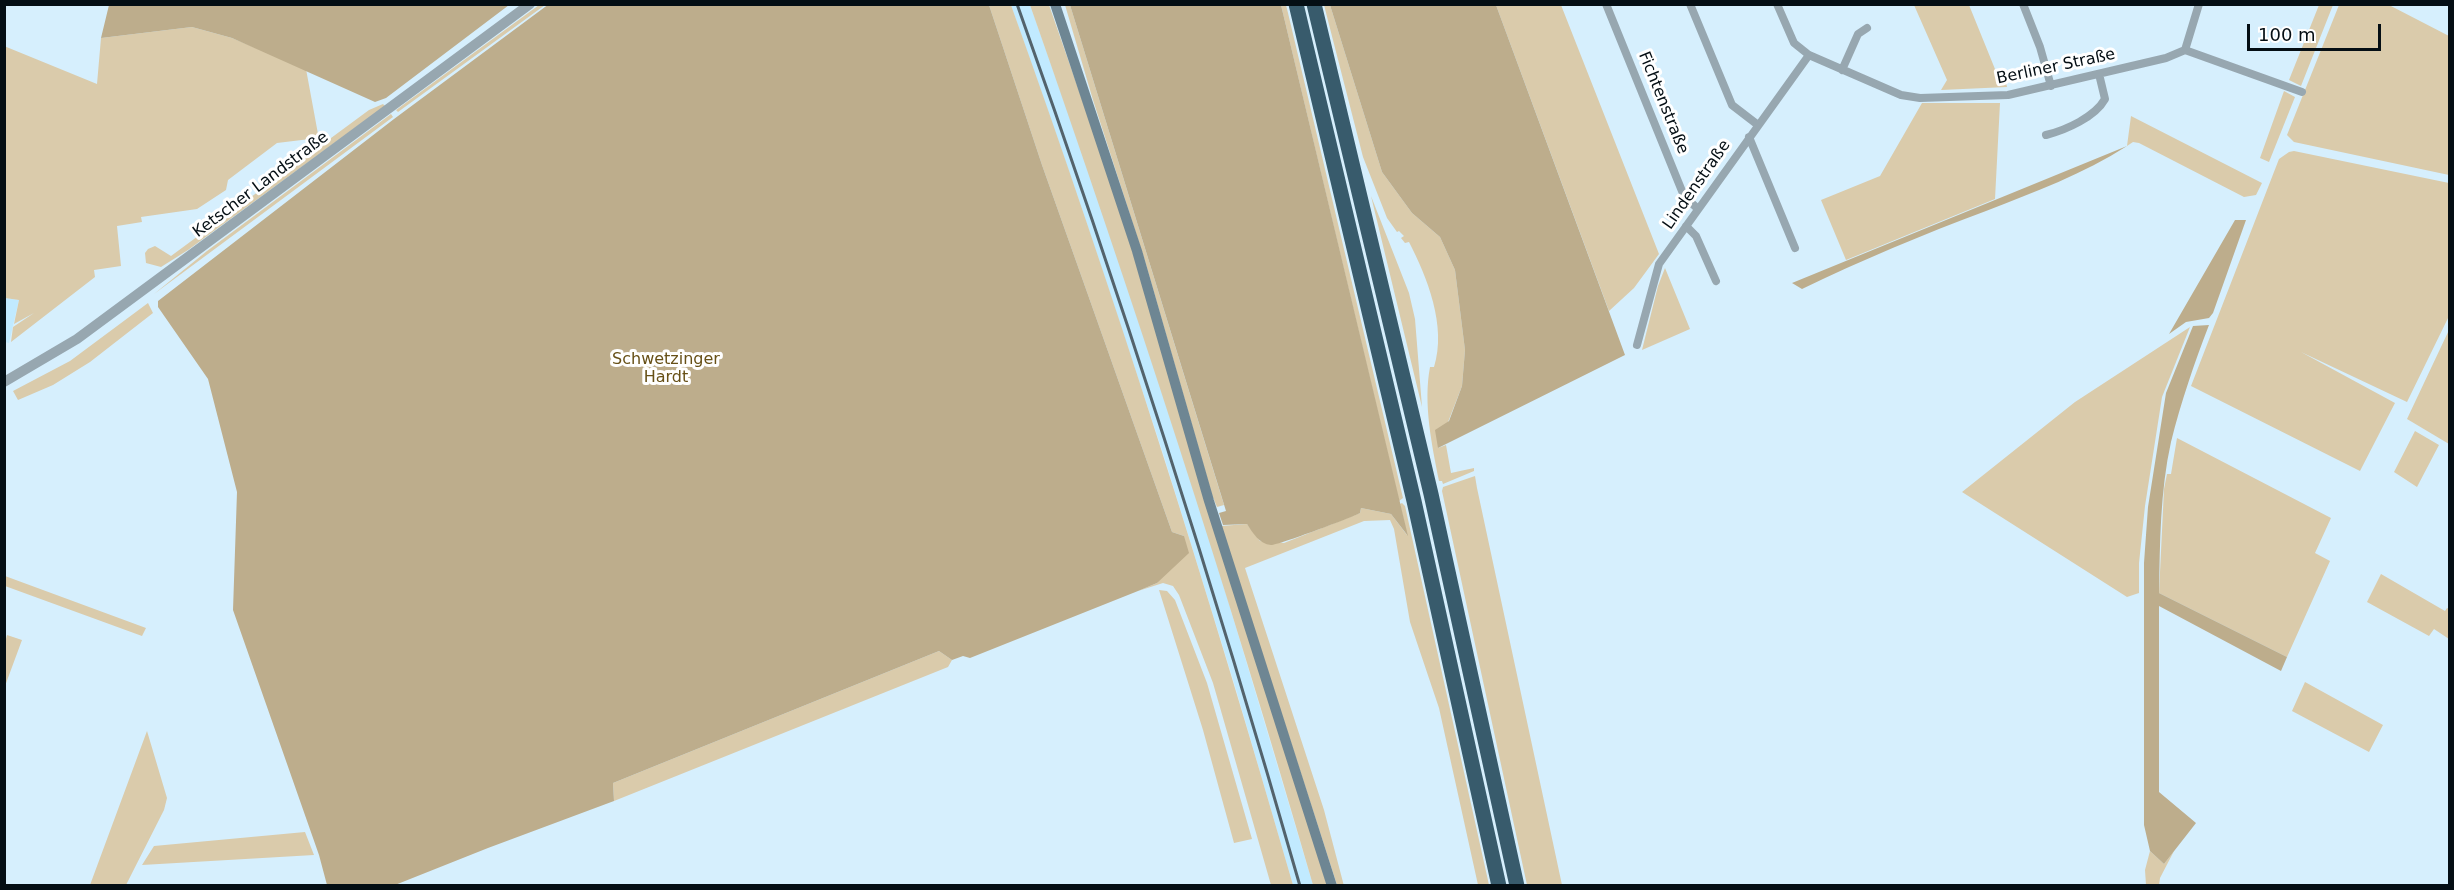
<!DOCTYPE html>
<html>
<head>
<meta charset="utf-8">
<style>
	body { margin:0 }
	#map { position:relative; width:2454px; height:890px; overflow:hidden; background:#d6effd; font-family:"DejaVu Sans",sans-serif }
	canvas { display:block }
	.frame { position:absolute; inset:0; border:6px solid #040e14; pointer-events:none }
	.scale { position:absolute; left:2247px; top:24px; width:134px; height:27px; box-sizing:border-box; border:3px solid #040e14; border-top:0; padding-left:8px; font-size:18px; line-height:21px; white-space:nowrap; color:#040e14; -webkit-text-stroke:4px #fff; paint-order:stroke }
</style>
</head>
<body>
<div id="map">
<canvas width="2454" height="890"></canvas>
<div class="frame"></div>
<div class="scale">100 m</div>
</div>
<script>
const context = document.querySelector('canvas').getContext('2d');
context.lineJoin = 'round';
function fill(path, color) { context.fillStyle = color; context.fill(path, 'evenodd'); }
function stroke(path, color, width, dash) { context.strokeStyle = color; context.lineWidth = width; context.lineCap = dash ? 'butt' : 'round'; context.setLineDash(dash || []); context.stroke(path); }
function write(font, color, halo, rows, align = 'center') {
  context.font = font + ' "DejaVu Sans",sans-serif'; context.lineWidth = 6; context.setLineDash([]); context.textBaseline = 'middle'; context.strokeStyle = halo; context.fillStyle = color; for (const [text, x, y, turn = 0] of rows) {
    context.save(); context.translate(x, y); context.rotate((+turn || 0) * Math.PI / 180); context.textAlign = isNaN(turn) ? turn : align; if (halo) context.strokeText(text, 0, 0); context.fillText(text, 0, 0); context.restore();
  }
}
fill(new Path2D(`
	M 1011,5 L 1030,5 L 1098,197 L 1206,527 L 1313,885 L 1293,885 L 1235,686 L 1162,450 L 1080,203 Z
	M 5,298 L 19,300 L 9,343 L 5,342 Z`), '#c1eaff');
fill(new Path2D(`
	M 539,5 L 545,5 L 398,112 L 396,110 Z
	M 989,5 L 1011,5 C 1115,295 1208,589 1293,885 L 1271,885 L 1213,683 L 1179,595 L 1173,586 L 1163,583 L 1138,591 L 1157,583 L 1184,536 L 1172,532 L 1042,165 Z
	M 1030,5 L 1049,5 L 1114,191 L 1327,885 L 1313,885 C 1228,589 1132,296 1030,5 Z
	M 1065,5 L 1070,5 L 1224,505 L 1217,507 L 1212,495 L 1145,261 L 1093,100 Z
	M 1281,5 L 1286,5 L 1288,13 L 1403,498 L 1399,501 Z
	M 1324,5 L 1330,5 L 1382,172 L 1412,213 L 1440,237 L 1455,270 L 1465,350 L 1462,386 L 1438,448 L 1446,445 L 1451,473 L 1474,468 L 1474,471 L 1443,484 L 1442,481 L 1439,481 C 1432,445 1423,404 1430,367 L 1434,367 C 1447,326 1427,277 1409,242 L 1405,243 L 1401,238 L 1404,236 L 1399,231 L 1397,232 L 1387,218 L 1363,157 Z
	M 1496,5 L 1561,5 L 1659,254 L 1634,288 L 1609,311 Z
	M 1914,5 L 1969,5 L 1997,74 L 2004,73 L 2007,87 L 1941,90 L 1947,80 Z
	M 2319,5 L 2333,5 L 2301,86 L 2289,80 Z
	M 2339,5 L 2389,5 L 2449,36 L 2449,175 L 2294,142 L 2287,135 Z
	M 192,27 L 232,38 L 306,69 L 318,134 L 310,139 L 277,143 L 228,180 L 226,190 L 197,209 L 141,217 L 142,222 L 117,226 L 121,266 L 94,270 L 95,277 L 11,342 L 13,327 L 34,313 L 14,324 L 19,300 L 5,298 L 4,46 L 97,84 L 101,38 Z
	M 2284,91 L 2295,97 L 2269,162 L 2260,158 Z
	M 1922,103 L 2000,103 L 1995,199 L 1846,260 L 1821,200 L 1880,176 Z
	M 383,104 L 385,106 L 188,250 L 161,267 L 146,263 L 145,253 L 148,249 L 155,246 L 171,256 L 369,110 Z
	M 391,114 L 393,117 L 154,294 L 207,251 Z
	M 2131,116 L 2262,183 L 2256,195 L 2244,197 L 2139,143 L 2133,142 L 2127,146 Z
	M 2294,151 L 2449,183 L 2449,316 L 2407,402 L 2301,352 L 2395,403 L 2360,471 L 2191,386 L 2279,159 L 2289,152 Z
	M 1371,196 L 1409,293 L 1415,319 L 1422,407 Z
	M 1665,268 L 1690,329 L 1642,350 L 1658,286 Z
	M 148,303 L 153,313 L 90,362 L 53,385 L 18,400 L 13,391 L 70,361 Z
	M 2190,327 L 2162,397 L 2145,506 L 2139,563 L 2139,593 L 2127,597 L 1962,492 L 2075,402 Z
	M 2449,330 L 2449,444 L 2407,419 Z
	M 2415,431 L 2439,445 L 2417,487 L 2394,472 Z
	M 2177,438 L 2331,518 L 2315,553 L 2330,561 L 2287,657 L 2159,593 L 2164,489 L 2167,474 L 2171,474 Z
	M 1475,476 L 1477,488 L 1562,885 L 1527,885 L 1442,491 L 1443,487 Z
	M 1402,503 L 1405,506 L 1489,885 L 1478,885 L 1439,708 L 1410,622 L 1394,529 L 1390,520 L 1364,521 L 1245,568 L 1324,810 L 1344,886 L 1337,885 L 1221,526 L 1247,524 L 1260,541 L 1284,543 L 1360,513 L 1361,508 L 1391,514 L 1407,535 L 1400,504 Z
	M 2381,574 L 2445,611 L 2447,608 L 2449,609 L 2449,639 L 2434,629 L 2429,636 L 2367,602 Z
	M 5,576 L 146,628 L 142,636 L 5,586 Z
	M 1159,590 L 1167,591 L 1175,600 L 1207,683 L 1252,839 L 1234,843 L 1203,730 Z
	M 7,635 L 22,640 L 5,686 L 5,643 Z
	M 939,651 L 952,660 L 948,667 L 614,801 L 613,783 Z
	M 2305,682 L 2383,725 L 2369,752 L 2292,711 Z
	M 147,731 L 167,798 L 164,810 L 126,885 L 90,885 Z
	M 305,832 L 314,855 L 142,865 L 154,846 Z
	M 2150,851 L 2164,864 L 2174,851 L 2160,878 L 2159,885 L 2146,885 L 2145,870 Z`), '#dacbab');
fill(new Path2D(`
	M 549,4 L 989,5 L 1042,165 L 1172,532 L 1184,536 L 1189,553 L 1157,583 L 1138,591 L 970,658 L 963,656 L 952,660 L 939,651 L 613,783 L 614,801 L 488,848 L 395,885 L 327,885 L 319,855 L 233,610 L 237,492 L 208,379 L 158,307 L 158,301 L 394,119 Z
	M 109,5 L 109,4 L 509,5 L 386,98 L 375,102 L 232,38 L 192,27 L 101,38 Z
	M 1070,5 L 1281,5 L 1408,536 L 1391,514 L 1361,508 L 1360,513 C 1353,517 1276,546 1271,545 C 1259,544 1253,533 1247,524 L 1223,525 L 1219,513 L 1226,511 Z
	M 1330,5 L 1496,5 L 1625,355 L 1438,448 L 1435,430 L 1449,421 L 1462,386 L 1465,350 L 1455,270 L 1440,237 L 1412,213 L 1382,172 Z
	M 2127,146 C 2084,174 2034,192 1986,211 C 1924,234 1862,260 1802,289 L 1792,283 Z
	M 2235,220 L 2246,220 L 2213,313 L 2209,318 L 2186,322 L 2169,334 Z
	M 2209,325 C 2194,364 2181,402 2171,442 C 2160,491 2160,544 2159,593 L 2287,657 L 2281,671 L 2159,606 L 2159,792 L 2196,823 L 2164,864 L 2150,851 L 2144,825 L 2144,563 L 2148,507 L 2166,393 L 2193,326 Z`), '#bdad8c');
stroke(new Path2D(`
	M 1606,4 L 1684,196 L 1698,209
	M 1690,4 L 1732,105 L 1758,125
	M 1777,4 L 1794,43 L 1809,55 L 1901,95 L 1920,98 L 2008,95 L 2166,58 L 2185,50 L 2199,4
	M 2023,4 L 2040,47 L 2051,86
	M 2185,50 L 2302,92
	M 1842,70 L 1858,34 L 1867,28
	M 2046,135 C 2066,130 2095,117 2105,99 L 2099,74
	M 1749,137 L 1795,248
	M 1686,226 L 1696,236 L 1716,281
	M 1637,345 L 1659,264 L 1809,55`), '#97a7b0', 8);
stroke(new Path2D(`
	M 4,382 L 77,339 L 530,4`), '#97a7b0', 10);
stroke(new Path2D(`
	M 1055,4 L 1137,251 L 1209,501 L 1332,886`), '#6e8693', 10);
stroke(new Path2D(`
	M 1296,4 L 1414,501 L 1499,886
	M 1314,4 L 1431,494 L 1517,886`), '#385b6c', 15);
stroke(new Path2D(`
	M 1017,4 C 1121,295 1215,589 1300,886`), '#53636c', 3);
write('16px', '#040e14', '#fff', [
	["Berliner Straße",2056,67,-12],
	["Fichtenstraße",1663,103,68],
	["Ketscher Landstraße",261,185,-37],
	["Lindenstraße",1697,185,-55]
]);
write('16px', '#675017', '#fff', [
	["Schwetzinger",666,360],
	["Hardt",666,378]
]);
</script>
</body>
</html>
